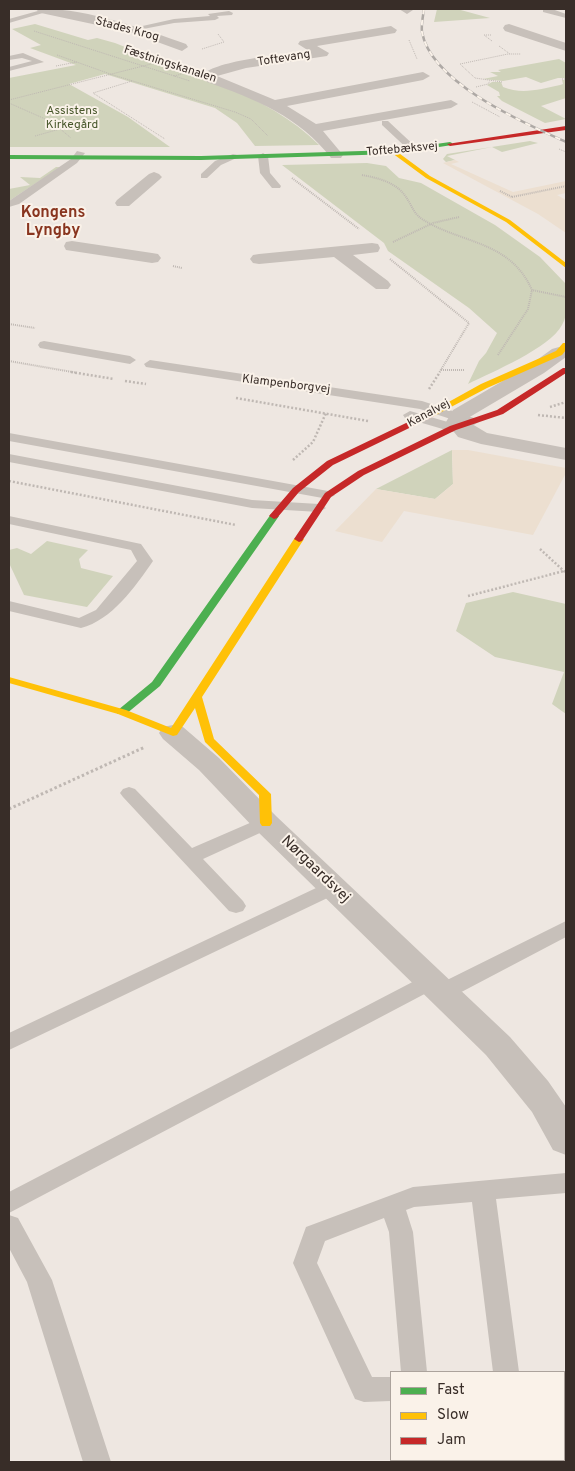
<!DOCTYPE html>
<html>
<head>
<meta charset="utf-8">
<style>
	body { margin:0 }
	#map { position:relative; width:575px; height:1471px; overflow:hidden; background:#eee7e1; font-family:Overpass,sans-serif }
	canvas { display:block }
	.frame { position:absolute; inset:0; border:10px solid #382d28; pointer-events:none }
	.legend { position:absolute; left:390px; top:1371px; width:175px; height:90px; box-sizing:border-box; background:#faf2e9; border:1px solid #aca39c; margin:0; padding:6px 9px; list-style:none; font-size:15px; color:#382d28 }
	.legend li { display:flex; align-items:center; gap:10px; height:25px }
	.legend b { width:25px; border:1px solid #aca39c }
</style>
</head>
<body>
<div id="map">
<canvas width="575" height="1471"></canvas>
<div class="frame"></div>
<ul class="legend">
<li><b style="height:6px;background:#4caf50"></b>Fast</li>
<li><b style="height:6px;background:#ffc107"></b>Slow</li>
<li><b style="height:6px;background:#c62828"></b>Jam</li>
</ul>
</div>
<script>
const context = document.querySelector('canvas').getContext('2d');
context.lineJoin = 'round';
function fill(path, color) { context.fillStyle = color; context.fill(path, 'evenodd'); }
function stroke(path, color, width, dash) { context.strokeStyle = color; context.lineWidth = width; context.lineCap = dash ? 'butt' : 'round'; context.setLineDash(dash || []); context.stroke(path); }
function write(font, color, halo, rows, align = 'center') {
  context.font = font + ' Overpass,sans-serif'; context.lineWidth = 4; context.setLineDash([]); context.textBaseline = 'middle'; context.strokeStyle = halo; context.fillStyle = color; for (const [text, x, y, turn = 0] of rows) {
    context.save(); context.translate(x, y); context.rotate((+turn || 0) * Math.PI / 180); context.textAlign = isNaN(turn) ? turn : align; if (halo) context.strokeText(text, 0, 0); context.fillText(text, 0, 0); context.restore();
  }
}
fill(new Path2D(`
	M 437,9 L 457,9 L 490,18 L 434,22 Z
	M 35,24 L 88,40 L 97,38 L 115,43 C 181,70 269,94 319,145 L 255,146 L 237,123 L 215,108 L 105,74 L 69,84 L 128,117 L 170,147 L 9,147 L 9,78 L 76,65 L 30,48 L 41,45 L 12,29 Z
	M 559,59 L 566,63 L 566,78 L 558,78 L 541,83 L 526,77 L 503,81 L 483,79 L 498,76 L 490,72 L 501,72 L 498,70 Z
	M 562,80 L 566,80 L 566,98 L 541,106 L 566,119 L 545,123 L 502,101 L 497,96 L 500,96 L 499,92 L 487,85 L 492,82 L 501,82 L 503,87 C 522,95 541,89 560,85 L 563,84 Z
	M 530,141 L 538,143 L 502,152 L 492,147 L 447,156 L 455,160 L 446,162 L 443,159 L 447,154 Z
	M 367,163 L 386,166 L 399,178 L 421,183 L 495,225 L 540,257 L 565,283 C 567,295 569,314 562,325 C 550,348 492,372 468,384 L 479,361 L 486,353 L 497,333 L 469,308 L 388,251 L 384,243 L 282,165 Z
	M 56,167 L 60,167 L 9,201 L 9,189 L 30,185 L 20,177 L 40,178 Z
	M 452,450 L 453,484 L 435,499 L 376,489 Z
	M 47,541 L 88,550 L 79,559 L 81,568 L 113,576 L 87,607 L 24,595 L 9,563 L 9,550 L 17,548 L 31,554 Z
	M 513,592 L 566,604 L 566,714 L 552,704 L 564,672 L 495,657 L 456,631 L 466,603 Z`), '#d0d3bb');
fill(new Path2D(`
	M 455,160 L 459,162 L 451,164 L 513,192 L 566,181 L 566,193 L 557,195 L 566,200 L 566,233 L 538,214 L 443,163 Z
	M 452,450 L 468,450 L 566,468 L 566,473 L 533,535 L 404,511 L 382,542 L 335,531 L 376,489 L 435,499 L 453,484 Z`), '#ecdfd0');
stroke(new Path2D(`
	M 34,31 L 190,81
	M 491,35 L 484,35 L 492,41
	M 409,40 L 417,59
	M 499,46 L 510,54
	M 202,49 L 224,42 L 218,34
	M 57,55 L 113,75 L 235,112 L 251,119 L 268,136
	M 56,66 L 77,62
	M 174,76 L 189,72
	M 562,79 L 566,79
	M 132,81 L 93,93 L 165,139
	M 502,82 L 475,78 L 460,64 L 508,54 L 521,54
	M 476,87 L 488,84 L 490,81
	M 9,100 L 163,61
	M 472,102 L 500,117
	M 9,103 L 52,122 L 71,138
	M 35,136 L 60,129
	M 559,149 L 566,152`), '#bfb8b3', 1, [1, 1]);
stroke(new Path2D(`
	M 362,175 C 378,178 396,182 406,197 C 411,204 414,214 422,219 C 461,244 510,240 532,290 L 566,297
	M 292,178 L 359,229
	M 500,191 L 512,197
	M 512,197 L 566,186
	M 393,242 L 433,223 L 459,217
	M 390,259 L 469,323 L 439,373
	M 173,266 L 182,268
	M 9,324 L 35,328
	M 498,355 L 528,309 L 532,290
	M 9,361 L 78,373
	M 441,370 L 464,370`), '#bfb8b3', 2, [1, 1]);
stroke(new Path2D(`
	M 71,372 L 114,379
	M 125,381 L 146,384
	M 429,389 L 440,372
	M 236,398 L 368,421
	M 550,407 L 566,402
	M 538,415 L 566,418
	M 293,460 L 313,442 L 326,413
	M 9,481 L 236,525
	M 540,549 L 566,573
	M 468,596 L 564,571`), '#bfb8b3', 2.5, [2, 2]);
stroke(new Path2D(`
	M 9,809 L 145,747`), '#bfb8b3', 3, [2.5, 2.5]);
fill(new Path2D(`
	M 45,9 L 53,10 L 9,23 L 9,19 Z
	M 543,9 L 552,9 L 566,14 L 566,18 L 543,12 Z
	M 229,11 L 233,13 L 232,15 L 217,16 L 219,18 L 215,20 L 174,23 L 133,31 L 129,29 L 174,19 L 210,16 L 208,14 Z
	M 23,53 L 44,62 L 9,71 L 9,67 L 32,61 L 22,58 L 9,60 L 9,56 Z
	M 382,121 L 388,121 L 418,149 L 418,153 L 412,153 L 382,125 Z
	M 77,151 L 85,153 L 77,163 L 19,204 L 9,207 L 9,201 L 71,159 Z
	M 263,153 L 268,156 L 270,173 L 281,186 L 280,188 L 272,188 L 260,173 L 258,156 Z
	M 233,154 L 241,156 L 221,165 L 207,178 L 201,178 L 201,174 L 215,161 Z
	M 44,341 L 130,356 L 136,360 L 130,364 L 40,348 L 38,345 L 40,342 Z
	M 150,360 L 422,401 L 477,419 L 479,422 L 472,426 L 420,409 L 146,367 L 144,364 Z
	M 410,411 L 458,425 L 460,428 L 453,432 L 405,418 L 403,415 Z
	M 9,433 L 328,491 L 335,495 L 328,499 L 9,441 Z
	M 9,454 L 252,500 L 319,504 L 326,508 L 319,512 L 252,508 L 9,462 Z
	M 9,516 L 141,544 L 153,561 C 135,587 112,620 81,628 L 9,611 L 9,601 L 79,618 L 96,610 L 137,561 L 131,550 L 9,524 Z
	M 129,787 L 135,789 L 192,848 L 259,819 L 266,817 L 273,819 L 275,823 L 273,827 L 203,859 L 243,901 L 246,906 L 243,911 L 236,913 L 229,911 L 123,797 L 120,793 L 123,789 Z
	M 333,880 L 340,882 L 343,887 L 340,892 L 9,1050 L 9,1033 Z
	M 566,921 L 566,937 L 450,998 L 443,1000 L 436,998 L 432,992 L 434,989 L 9,1213 L 9,1192 L 424,976 L 431,973 L 438,976 L 441,981 L 439,984 Z
	M 566,1173 L 566,1193 L 496,1199 L 519,1372 L 493,1372 L 472,1202 L 414,1207 L 406,1210 L 413,1232 L 427,1372 L 401,1372 L 389,1232 L 384,1218 L 325,1241 L 317,1263 L 372,1377 L 391,1377 L 391,1401 L 364,1402 L 355,1399 L 293,1263 L 306,1227 L 413,1187 Z
	M 9,1215 L 18,1218 L 52,1280 L 111,1462 L 83,1462 L 27,1282 L 9,1248 Z
	M 526,1460 L 555,1460 L 556,1462 L 527,1462 Z`), '#c7c0ba');
fill(new Path2D(`
	M 35,9 C 80,6 144,29 186,44 L 188,47 L 182,51 L 130,32 L 41,13 Z
	M 399,9 L 412,9 L 413,10 L 407,14 Z
	M 509,24 L 566,43 L 566,51 L 505,31 L 503,28 L 505,25 Z
	M 391,26 L 397,30 L 395,33 L 317,46 L 329,53 L 327,56 L 246,68 L 217,76 L 275,100 L 423,72 L 430,76 L 423,80 L 287,106 L 316,124 L 451,100 L 458,104 L 451,108 L 323,131 L 343,155 L 341,158 L 331,158 C 300,117 255,99 207,82 L 203,75 C 215,60 288,54 309,51 L 298,44 L 300,41 Z
	M 154,172 L 159,174 L 162,177 L 159,180 L 129,206 L 117,206 L 115,203 L 117,200 L 149,174 Z
	M 72,241 L 152,253 L 158,254 L 161,258 L 158,262 L 152,263 L 66,250 L 64,246 L 66,242 Z
	M 372,243 L 378,244 L 380,248 L 378,252 L 353,255 L 388,281 L 391,285 L 388,289 L 376,289 L 334,257 L 259,264 L 253,263 L 250,259 L 253,255 L 259,254 Z
	M 559,347 L 566,350 L 566,357 L 544,373 L 468,418 L 467,421 L 487,433 L 566,448 L 566,460 L 481,444 L 458,437 L 446,422 L 453,410 L 530,365 L 552,349 Z
	M 173,725 L 183,727 L 219,758 L 276,816 L 510,1037 L 548,1081 L 566,1107 L 566,1155 L 553,1150 L 532,1112 L 486,1055 L 256,830 L 199,770 L 163,739 L 159,733 L 163,727 Z`), '#c7c0ba');
fill(new Path2D(`
	M 450,142 L 452,143 L 452,145 L 394,154 L 201,160 L 9,159 L 9,155 L 201,156 L 394,150 Z
	M 274,513 L 279,516 L 160,686 L 126,714 L 118,714 L 116,712 L 118,710 L 152,682 L 271,514 Z`), '#4caf50');
fill(new Path2D(`
	M 392,151 L 396,151 L 430,176 L 510,220 L 566,263 L 566,268 L 506,222 L 426,178 L 392,153 Z
	M 563,343 L 566,343 L 566,350 L 562,355 L 487,388 L 434,416 L 431,417 L 427,414 L 481,384 L 556,351 Z
	M 299,536 L 304,539 L 202,697 L 214,739 L 271,794 L 272,823 L 270,826 L 262,826 L 260,823 L 259,795 L 205,742 L 195,708 L 177,735 L 173,736 L 118,714 L 9,683 L 9,677 L 126,710 L 171,728 L 294,539 Z`), '#ffc107');
fill(new Path2D(`
	M 566,126 L 566,130 L 450,146 L 447,144 Z
	M 563,368 L 566,368 L 566,373 L 503,414 L 456,430 L 364,475 L 331,497 L 302,541 L 299,542 L 294,539 L 325,493 L 358,471 L 450,426 L 497,410 Z
	M 431,411 L 434,412 L 434,416 L 333,465 L 299,492 L 277,518 L 274,519 L 269,516 L 293,488 L 327,461 Z`), '#c62828');
const rail = new Path2D(`
	M 424,9 C 423,16 421,25 422,32 C 431,83 524,123 566,142`);
stroke(rail, '#aea9a5', 2.5);
stroke(rail, '#faf2e9', 2, [5.5]);
write('12px', '#382d28', '#faf2e9', [
	["Stades Krog",127,30,15],
	["Toftevang",284,59,-9],
	["Fæstningskanalen",170,65,18],
	["Toftebæksvej",402,150,-5],
	["Klampenborgvej",286,385,7],
	["Kanalvej",429,414,-28]
]);
write('12px', '#48572b', '#faf2e9', [
	["Assistens",72,112],
	["Kirkegård",72,126]
]);
write('15px', '#382d28', '#faf2e9', [
	["Nørgaardsvej",315,870,44]
]);
write('bold 16px', '#89351f', '#faf2e9', [
	["Kongens",53,214],
	["Lyngby",53,232]
]);
</script>
</body>
</html>
